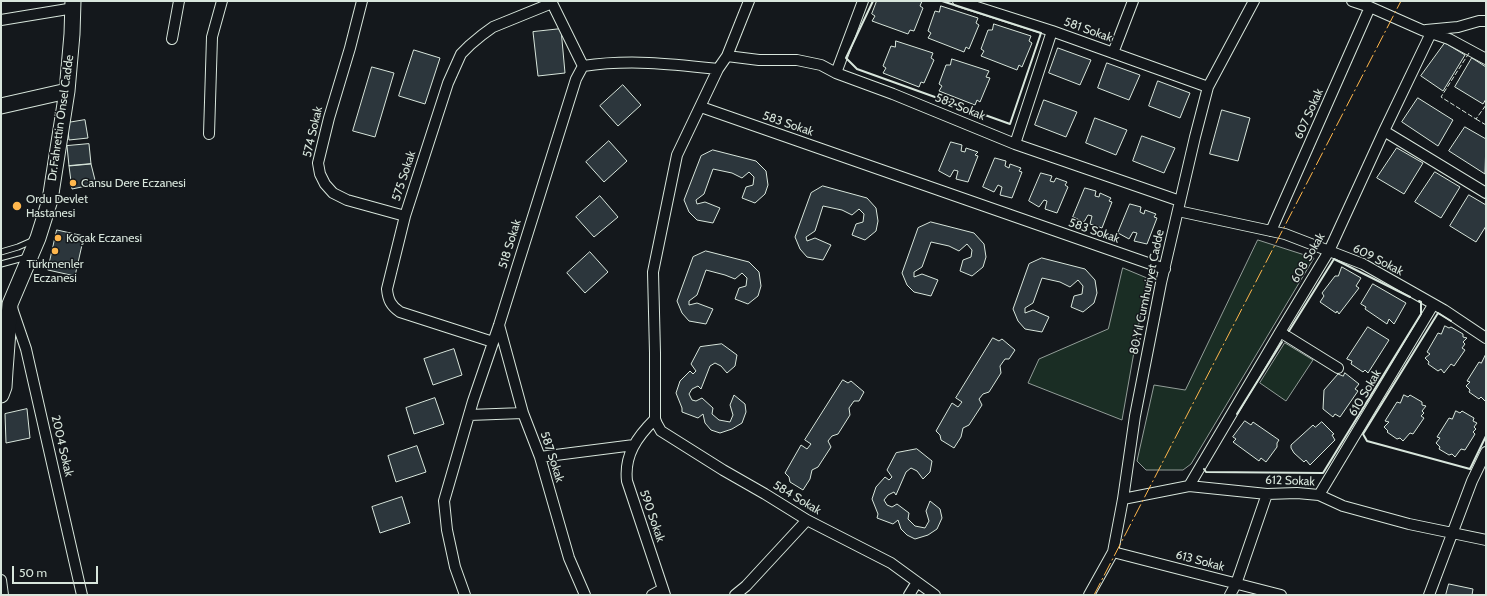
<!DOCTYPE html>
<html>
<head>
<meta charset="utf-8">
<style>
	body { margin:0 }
	#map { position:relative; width:1487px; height:596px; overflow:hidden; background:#14181c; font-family:Cabin,sans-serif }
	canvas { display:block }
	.frame { position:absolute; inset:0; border:2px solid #d8e6dc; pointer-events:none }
	.scale { position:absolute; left:12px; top:566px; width:86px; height:18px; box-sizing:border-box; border:2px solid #d8e6dc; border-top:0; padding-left:5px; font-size:12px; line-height:14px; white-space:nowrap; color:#d8e6dc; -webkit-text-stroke:3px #14181c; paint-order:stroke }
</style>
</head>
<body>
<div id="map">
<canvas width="1487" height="596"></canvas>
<div class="frame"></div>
<div class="scale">50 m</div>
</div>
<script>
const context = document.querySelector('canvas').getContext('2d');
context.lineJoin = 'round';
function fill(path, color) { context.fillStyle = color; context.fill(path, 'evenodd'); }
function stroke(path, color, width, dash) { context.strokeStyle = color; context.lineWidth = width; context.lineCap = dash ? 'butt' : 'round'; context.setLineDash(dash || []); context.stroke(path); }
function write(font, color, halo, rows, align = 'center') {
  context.font = font + ' Cabin,sans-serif'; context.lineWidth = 3; context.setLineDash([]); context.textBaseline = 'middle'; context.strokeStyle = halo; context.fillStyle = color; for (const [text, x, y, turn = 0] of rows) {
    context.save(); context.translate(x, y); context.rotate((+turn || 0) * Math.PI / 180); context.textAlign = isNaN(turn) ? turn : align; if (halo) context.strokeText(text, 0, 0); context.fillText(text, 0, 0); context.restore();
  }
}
const green = new Path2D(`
	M 1258,240 L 1314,258 L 1191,464 L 1183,470 L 1146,470 L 1137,461 L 1154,385 L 1185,390 Z
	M 1123,268 L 1147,278 L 1122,420 L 1028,383 L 1039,359 L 1108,329 Z
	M 1285,343 L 1313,360 L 1286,401 L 1260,383 Z`);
fill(green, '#1a2d24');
stroke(green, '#939e99', 1);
const building = new Path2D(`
	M 877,1 L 922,1 L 920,6 L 923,8 L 914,31 L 910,30 L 908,34 L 872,21 L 875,16 L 872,14 Z
	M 941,6 L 978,18 L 976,23 L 979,25 L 969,49 L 966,47 L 964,52 L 928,38 L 931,33 L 928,31 L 935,11 L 939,12 Z
	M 994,24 L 1031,36 L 1029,41 L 1032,43 L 1022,67 L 1019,65 L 1017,70 L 981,56 L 984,51 L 981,49 L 988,30 L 992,30 Z
	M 561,29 L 565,73 L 538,76 L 533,32 Z
	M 896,41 L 933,53 L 931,58 L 934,60 L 924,83 L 921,82 L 919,87 L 883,73 L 886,68 L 883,66 L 891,46 L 895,47 Z
	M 1445,43 L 1465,55 L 1443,91 L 1421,76 Z
	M 1058,48 L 1091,60 L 1080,85 L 1049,73 Z
	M 414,50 L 440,58 L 425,104 L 399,96 Z
	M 1472,58 L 1486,67 L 1486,99 L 1483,104 L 1455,87 Z
	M 952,59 L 989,71 L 986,77 L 990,78 L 980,102 L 977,100 L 975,105 L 939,91 L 942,86 L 939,84 L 946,65 L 950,65 Z
	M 1107,63 L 1140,75 L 1129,100 L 1098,88 Z
	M 372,67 L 394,73 L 375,137 L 353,131 Z
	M 1158,81 L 1190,93 L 1180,118 L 1149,106 Z
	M 623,85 L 641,105 L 618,126 L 600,106 Z
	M 1418,98 L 1453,120 L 1438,146 L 1402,122 Z
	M 1044,100 L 1077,112 L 1066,137 L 1035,125 Z
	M 1222,110 L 1250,118 L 1238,161 L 1210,154 Z
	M 1095,118 L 1127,130 L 1116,155 L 1086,143 Z
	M 85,120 L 88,138 L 69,140 L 67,123 Z
	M 1465,127 L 1486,139 L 1485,174 L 1449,151 Z
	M 1142,136 L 1175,148 L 1164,173 L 1133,161 Z
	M 609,141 L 627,161 L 604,182 L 586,162 Z
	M 951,142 L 962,145 L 961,151 L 965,152 L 966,148 L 978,152 L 975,155 L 978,156 L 968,182 L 956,179 L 958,171 L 954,170 L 950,177 L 939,171 Z
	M 89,144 L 91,164 L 69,166 L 67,146 Z
	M 1397,148 L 1423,163 L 1404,194 L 1377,178 Z
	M 713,150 L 756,161 L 766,171 L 768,185 L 765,194 L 755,203 L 742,198 L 746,187 L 753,185 L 754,177 L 749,172 L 742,178 L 732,173 L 713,169 L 704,194 L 696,200 L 697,204 L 705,202 L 720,208 L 713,223 L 697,220 L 689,212 L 684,200 L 701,156 Z
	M 995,158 L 1006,161 L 1005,166 L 1009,168 L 1010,164 L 1021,168 L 1019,171 L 1022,172 L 1012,198 L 1000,195 L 1002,187 L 998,185 L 994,192 L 983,187 Z
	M 91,164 L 96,184 L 72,189 L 69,166 Z
	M 1435,172 L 1460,187 L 1441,218 L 1415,202 Z
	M 1041,173 L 1052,176 L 1050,181 L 1054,182 L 1056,178 L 1067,182 L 1065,185 L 1068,187 L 1057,213 L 1045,209 L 1047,201 L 1044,200 L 1039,207 L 1029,201 Z
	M 823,186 L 867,198 L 876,208 L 878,221 L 876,231 L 865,240 L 852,235 L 856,224 L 863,222 L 864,214 L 859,209 L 852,215 L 842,210 L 823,206 L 815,231 L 806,237 L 807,241 L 815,238 L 831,245 L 823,260 L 807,257 L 800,249 L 795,237 L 811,193 Z
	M 1085,188 L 1096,191 L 1095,196 L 1099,197 L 1100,193 L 1111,198 L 1109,201 L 1112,202 L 1102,228 L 1090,224 L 1092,216 L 1088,215 L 1084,222 L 1073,217 Z
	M 1469,195 L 1486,205 L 1486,226 L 1476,242 L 1450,226 Z
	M 600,196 L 618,217 L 594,237 L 576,217 Z
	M 1130,204 L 1141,207 L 1140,212 L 1144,214 L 1145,210 L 1156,214 L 1154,217 L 1157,218 L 1147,244 L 1134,241 L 1137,233 L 1133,232 L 1129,239 L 1118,233 Z
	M 931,222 L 974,233 L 984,244 L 986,257 L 983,267 L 972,276 L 960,271 L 963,260 L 971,257 L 972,250 L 967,244 L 959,251 L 949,246 L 931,242 L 922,267 L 914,272 L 914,277 L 922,274 L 938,280 L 931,296 L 914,292 L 907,285 L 902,273 L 918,228 Z
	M 57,230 L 84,236 L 75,276 L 48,270 Z
	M 706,251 L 749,262 L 759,272 L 761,286 L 758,296 L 748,304 L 735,299 L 739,288 L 746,286 L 747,278 L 742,273 L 735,279 L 725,275 L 706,270 L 697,295 L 689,301 L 689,305 L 697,303 L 713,309 L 706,324 L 689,321 L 682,313 L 677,301 L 693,257 Z
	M 590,252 L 608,272 L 585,293 L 567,273 Z
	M 1042,258 L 1085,269 L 1095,280 L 1097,293 L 1094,303 L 1083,312 L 1071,307 L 1074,296 L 1082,294 L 1083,286 L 1078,280 L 1070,287 L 1060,282 L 1042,278 L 1033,303 L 1025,308 L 1025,313 L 1033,310 L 1049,317 L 1042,332 L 1025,329 L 1018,321 L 1013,309 L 1029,264 Z
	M 1342,267 L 1361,278 L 1356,286 L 1359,288 L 1339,314 L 1337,311 L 1336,313 L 1320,302 L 1324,296 L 1322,293 L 1335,276 L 1338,276 Z
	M 1373,284 L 1406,303 L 1394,324 L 1389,319 L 1387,324 L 1365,309 L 1366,307 L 1361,304 Z
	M 1445,326 L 1449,328 L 1451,327 L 1463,334 L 1463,337 L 1467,338 L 1463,342 L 1465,344 L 1462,348 L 1465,350 L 1454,366 L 1451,364 L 1444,373 L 1441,369 L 1438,371 L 1428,364 L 1429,362 L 1425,358 L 1430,354 L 1427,352 L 1438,333 L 1441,334 Z
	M 1368,327 L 1389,340 L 1368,373 L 1365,370 L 1363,372 L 1351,364 L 1352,361 L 1347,359 Z
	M 993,338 L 999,341 L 1002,339 L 1015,350 L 1009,359 L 1005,359 L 1000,366 L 1001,373 L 989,392 L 983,394 L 979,399 L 982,405 L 969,425 L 963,428 L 961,437 L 954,448 L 941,440 L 940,435 L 936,431 L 952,403 L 958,407 L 962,402 L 956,398 Z
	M 722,344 L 737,355 L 735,366 L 727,373 L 721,366 L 715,363 L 710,366 L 701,389 L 698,386 L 692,389 L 689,394 L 692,400 L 696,401 L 702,398 L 713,408 L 712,414 L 719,420 L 730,422 L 733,415 L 730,405 L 734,395 L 745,404 L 746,412 L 742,423 L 732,429 L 720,433 L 711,430 L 705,423 L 703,414 L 698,418 L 682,412 L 682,408 L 676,393 L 680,381 L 690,371 L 693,374 L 696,371 L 691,364 L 700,347 Z
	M 454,349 L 462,375 L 433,385 L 424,359 Z
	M 1486,354 L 1486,399 L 1485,401 L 1481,397 L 1479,399 L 1469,392 L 1470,390 L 1466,386 L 1470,382 L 1467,381 L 1479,362 L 1481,363 Z
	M 1345,373 L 1359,384 L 1355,389 L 1358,391 L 1340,417 L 1335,414 L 1333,417 L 1323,409 L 1324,390 L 1338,374 L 1343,376 Z
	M 843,380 L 848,383 L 851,381 L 864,392 L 859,401 L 854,401 L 849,408 L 850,415 L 838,434 L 832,436 L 828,441 L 831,447 L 818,467 L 812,470 L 810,479 L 803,490 L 790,482 L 789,477 L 785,473 L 801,445 L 807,449 L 811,444 L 805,440 Z
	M 1404,395 L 1408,397 L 1410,395 L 1422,402 L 1422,405 L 1426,406 L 1422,411 L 1424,413 L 1421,416 L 1424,418 L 1413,434 L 1410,433 L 1403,441 L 1400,438 L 1397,439 L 1387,432 L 1388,431 L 1384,427 L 1389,422 L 1385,421 L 1397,402 L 1400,403 Z
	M 435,398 L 444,424 L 414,434 L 406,408 Z
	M 27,409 L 30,438 L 6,443 L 5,414 Z
	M 1456,411 L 1460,413 L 1462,411 L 1474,418 L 1473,421 L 1477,423 L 1474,427 L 1476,429 L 1473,432 L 1475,434 L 1465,450 L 1461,449 L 1455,457 L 1452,454 L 1449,455 L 1439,449 L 1440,447 L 1436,443 L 1440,438 L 1437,437 L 1449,418 L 1452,419 Z
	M 1245,421 L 1251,425 L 1253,422 L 1279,440 L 1277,443 L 1277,447 L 1266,462 L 1261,458 L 1259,461 L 1233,442 L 1236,439 L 1233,437 Z
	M 1322,422 L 1334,434 L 1332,435 L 1335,440 L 1310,465 L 1306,460 L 1304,462 L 1294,453 L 1291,448 L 1291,445 L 1313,425 L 1315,427 Z
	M 417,446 L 426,472 L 396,482 L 388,456 Z
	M 917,449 L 932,461 L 930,472 L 923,479 L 917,471 L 911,468 L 906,472 L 896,495 L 894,492 L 888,495 L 884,500 L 887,505 L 892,507 L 897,504 L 909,513 L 908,519 L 915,526 L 925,528 L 929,521 L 926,511 L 930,501 L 940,509 L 942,518 L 937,529 L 928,535 L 915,539 L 907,535 L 901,529 L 898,520 L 893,524 L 877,518 L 878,514 L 872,499 L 876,487 L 885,477 L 889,480 L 892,477 L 887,470 L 896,453 Z
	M 402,497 L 410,523 L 380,533 L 372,507 Z
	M 1449,584 L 1473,589 L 1472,595 L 1446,595 Z`);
fill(building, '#2c363c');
stroke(building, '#d8e6dc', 1);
const lane = new Path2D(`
	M 1,252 L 18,247 L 34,240
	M 1,264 L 27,257`);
const street = new Path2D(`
	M 362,1 L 350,48 L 329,118 L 318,163 L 320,174 L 325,184 L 333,193 L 347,200 L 405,216
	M 749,1 L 727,56 L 718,69 L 677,155 L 653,272 L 655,353 L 655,419 L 657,424 L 661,431 L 723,470 L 765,494 L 807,520 L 891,563 L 935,595
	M 958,1 L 1052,31 L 1208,87
	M 1352,1 L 1370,7 L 1422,30 L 1449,39 L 1486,59
	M 1,20 L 74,8
	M 1426,30 L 1458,27 L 1479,21 L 1486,21
	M 172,39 L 179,1
	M 1113,53 L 1133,1
	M 727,56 L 759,60 L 797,60 L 821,65 L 836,73 L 893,94 L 1015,144 L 1180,201
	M 583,66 C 630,59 672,64 718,69
	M 836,73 L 863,1
	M 701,107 L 1165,269
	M 1384,131 L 1486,193
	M 209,134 L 212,37 L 222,1
	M 1015,144 L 1052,31
	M 1178,211 L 1285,234 L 1363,264 L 1444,310 L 1486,338
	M 1271,231 L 1370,7
	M 12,308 L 26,349 L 82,595
	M 499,325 L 523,413 L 540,457 L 569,558 L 585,595
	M 1280,332 L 1338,368
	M 493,342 L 400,312 C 391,306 388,300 387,289 L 405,216 L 448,83 L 461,54 L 470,45 L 482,35 L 493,27 L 552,3
	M 469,415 L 523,413
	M 655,419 C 637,437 624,455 627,481 L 665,595
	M 540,457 L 634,445
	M 1189,486 L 1280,332 L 1329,251 L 1384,131 L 1431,33
	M 1319,495 L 1433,305
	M 1123,499 L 1189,486 L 1267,494 L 1297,493 L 1319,495 L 1343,506 L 1409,524 L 1486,540
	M 1113,552 L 1281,595
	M 1,580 L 3,595
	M 465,595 L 455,567 L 447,530 L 444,501 L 473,401 L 499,325 L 576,79 L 583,66 L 551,1
	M 652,595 L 663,589
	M 735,595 L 746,586 L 807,520
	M 909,595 L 917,582
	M 1089,595 L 1113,552 L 1123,499 L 1135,416 L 1161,283 L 1195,137 L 1208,87 L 1254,1
	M 1230,595 L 1236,584 L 1267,494
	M 1429,595 L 1472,481 L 1486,452`);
const secondary = new Path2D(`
	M 1,106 L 67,91
	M 1,395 L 4,387 L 5,371 L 10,304 L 38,238 L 50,200 L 67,91 L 72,34 L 73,1`);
stroke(lane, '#d8e6dc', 7);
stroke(street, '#d8e6dc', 12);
stroke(secondary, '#d8e6dc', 17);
stroke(lane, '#14181c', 5);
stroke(street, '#14181c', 10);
stroke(secondary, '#14181c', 15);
stroke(new Path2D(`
	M 1469,53 L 1441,97 L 1476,119 L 1486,105
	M 1476,119 L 1486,125`), '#d8e6dc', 1, [5, 2]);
stroke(new Path2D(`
	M 873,1 L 846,58 L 857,69 L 1010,124 L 1041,33 L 942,1
	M 1451,321 L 1438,313 L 1363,434 L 1367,441 L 1470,469 L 1486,436
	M 1289,331 L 1334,259 L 1410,297
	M 1237,414 L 1282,342
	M 1204,469 L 1206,472 L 1323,473 L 1421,314 L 1421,302 L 1419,301`), '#d8e6dc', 2);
stroke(new Path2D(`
	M 1094,595 L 1401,1`), '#ffb74d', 1, [14, 3, 2, 3]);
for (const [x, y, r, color] of [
	[73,183,4,"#ffb74d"],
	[17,206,5,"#ffb74d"],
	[58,238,4,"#ffb74d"],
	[55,251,4,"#ffb74d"]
]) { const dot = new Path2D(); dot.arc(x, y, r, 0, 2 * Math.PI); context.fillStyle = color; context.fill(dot); stroke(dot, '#14181c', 1.5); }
write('12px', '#d8e6dc', '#14181c', [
	["581 Sokak",1088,30,20],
	["582 Sokak",960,107,22],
	["607 Sokak",1309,114,-66],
	["Dr.Fahrettin Önsel Cadde",61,118,-82],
	["583 Sokak",788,124,19],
	["574 Sokak",313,132,-77],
	["575 Sokak",404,176,-72],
	["583 Sokak",1094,231,19],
	["518 Sokak",510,244,-73],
	["608 Sokak",1308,258,-60],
	["609 Sokak",1378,260,27],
	["80.Yıl Cumhuriyet Cadde",1147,292,-78],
	["610 Sokak",1365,393,-59],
	["2004 Sokak",62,446,77],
	["587 Sokak",552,457,72],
	["612 Sokak",1290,481,2],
	["584 Sokak",797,498,31],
	["590 Sokak",652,516,71],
	["613 Sokak",1200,561,15]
]);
write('12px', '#d8e6dc', '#14181c', [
	["Cansu Dere Eczanesi",81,183],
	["Ordu Devlet",26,199],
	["Hastanesi",26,213],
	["Koçak Eczanesi",66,238],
	["Türkmenler",55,264,"center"],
	["Eczanesi",55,278,"center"]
], 'left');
</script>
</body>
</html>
